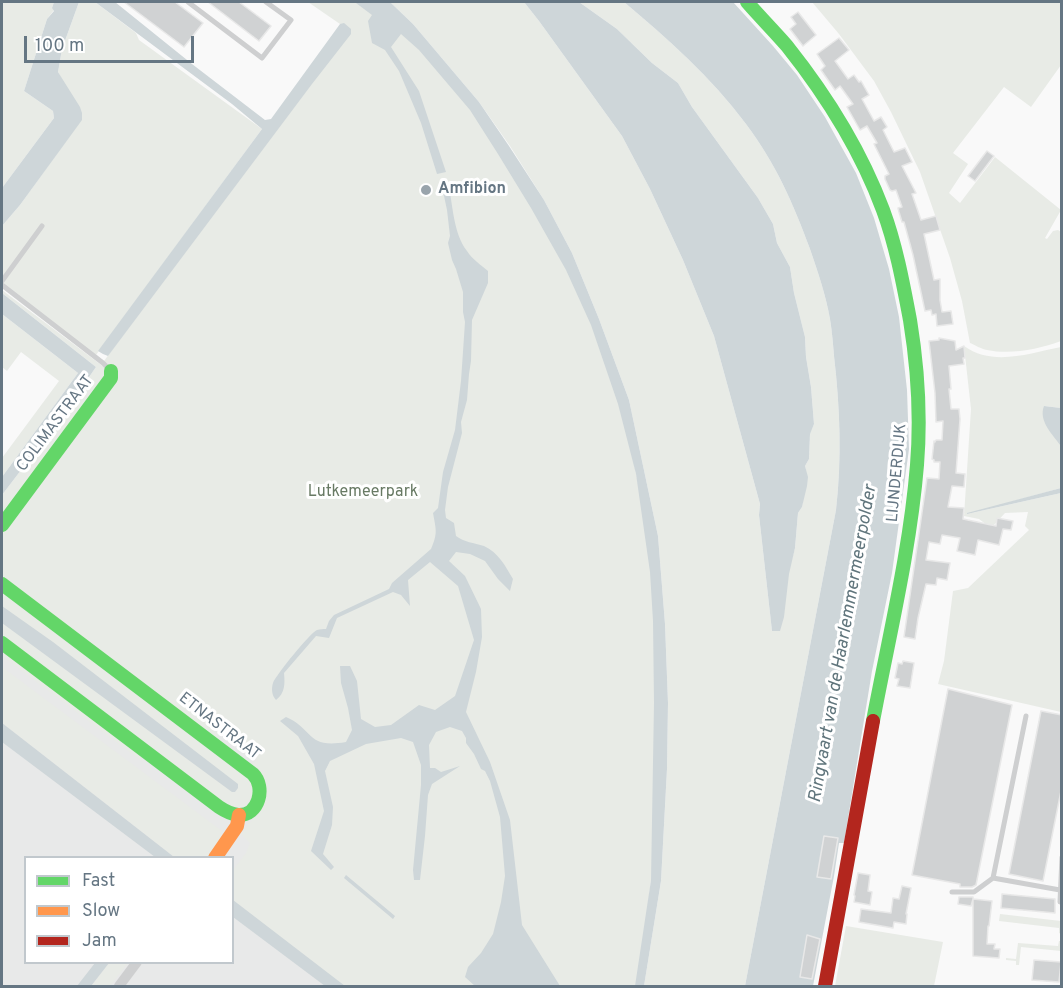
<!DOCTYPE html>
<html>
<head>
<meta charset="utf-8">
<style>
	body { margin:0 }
	#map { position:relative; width:1063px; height:988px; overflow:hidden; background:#f9f9f9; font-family:Overpass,sans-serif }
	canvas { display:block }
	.frame { position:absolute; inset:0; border:3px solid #657683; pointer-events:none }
	.legend { position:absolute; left:24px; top:856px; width:210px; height:108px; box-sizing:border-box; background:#fff; border:2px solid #c1c8cd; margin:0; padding:8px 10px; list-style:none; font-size:18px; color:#657683 }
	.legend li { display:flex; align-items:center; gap:12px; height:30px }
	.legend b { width:30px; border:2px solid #c1c8cd }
	.scale { position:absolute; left:24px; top:36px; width:170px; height:27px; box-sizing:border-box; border:3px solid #657683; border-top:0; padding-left:8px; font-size:18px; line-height:21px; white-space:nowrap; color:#657683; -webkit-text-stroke:4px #fff; paint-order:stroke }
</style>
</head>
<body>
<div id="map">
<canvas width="1063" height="988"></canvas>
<div class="frame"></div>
<ul class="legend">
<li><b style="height:8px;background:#63d668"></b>Fast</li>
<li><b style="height:8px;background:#ff974d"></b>Slow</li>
<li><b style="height:8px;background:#b3261e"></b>Jam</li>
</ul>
<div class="scale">100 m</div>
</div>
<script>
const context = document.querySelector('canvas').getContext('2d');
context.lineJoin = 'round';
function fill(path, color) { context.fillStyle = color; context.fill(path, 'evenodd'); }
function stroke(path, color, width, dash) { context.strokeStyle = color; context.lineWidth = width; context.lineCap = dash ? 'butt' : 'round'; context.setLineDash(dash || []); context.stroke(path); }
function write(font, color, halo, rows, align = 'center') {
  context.font = font + ' Overpass,sans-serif'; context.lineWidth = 6; context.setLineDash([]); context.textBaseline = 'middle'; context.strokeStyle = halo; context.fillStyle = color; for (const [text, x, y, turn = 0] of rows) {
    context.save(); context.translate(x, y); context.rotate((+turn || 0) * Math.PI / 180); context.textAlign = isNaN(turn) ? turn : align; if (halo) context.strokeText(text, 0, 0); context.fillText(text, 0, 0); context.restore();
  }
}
fill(new Path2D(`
	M 2,575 L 224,729 L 259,758 L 270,791 L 233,893 L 232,858 L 26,858 L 26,962 L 232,962 L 233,906 L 341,986 L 2,986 Z`), '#e8e9e9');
fill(new Path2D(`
	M 2,2 L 54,2 L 52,8 L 54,10 L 47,19 L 24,91 L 53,111 L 54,118 L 2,188 Z
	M 79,2 L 95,2 L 136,33 L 139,40 L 262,129 L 96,355 L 2,285 L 2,226 L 20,205 L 81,120 L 58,72 L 62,49 Z
	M 308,2 L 357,2 L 356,2 L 415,36 L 477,111 L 575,274 L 620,395 L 654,562 L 657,831 L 638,986 L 341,986 L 233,906 L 233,870 L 246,853 L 250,843 L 241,834 L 262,807 L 251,764 L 257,759 L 222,733 L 215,740 L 2,581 L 2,495 L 60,419 L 96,367 L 2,293 L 2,290 L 104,367 L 115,378 L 104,361 L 273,128 L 345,24 L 340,24 Z
	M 390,2 L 524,2 L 539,21 L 622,136 L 650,189 L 683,260 L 714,336 L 760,504 L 759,515 L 772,631 L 795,548 L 798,513 L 802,507 L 807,477 L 805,466 L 809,459 L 810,433 L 814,424 L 811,387 L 806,357 L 805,337 L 794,293 L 790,267 L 777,243 L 773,224 L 758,198 L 692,107 L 678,83 L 652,63 L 617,29 L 579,2 L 624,2 C 668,39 711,77 746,124 C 776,164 793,203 810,249 C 818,272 826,296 830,319 C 832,331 833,344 834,356 C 840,407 842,459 836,510 L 745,986 L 644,986 L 661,881 L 667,769 L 668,703 L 665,624 L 658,536 L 629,400 L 599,319 L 572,253 L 544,200 L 510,146 L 479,102 L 413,24 Z
	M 812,2 L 1061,2 L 1061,65 L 1031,107 L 1004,87 L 953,153 L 968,164 L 949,193 L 960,203 L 995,157 L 1061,210 L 1045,238 L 1047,239 L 1053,231 L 1058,230 L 1061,232 L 1061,341 C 1039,349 1011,355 987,350 C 981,349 975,345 970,343 L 962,301 L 950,258 L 920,172 L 891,112 L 874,81 L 839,34 Z
	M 2,314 L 78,373 L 2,477 L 2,458 L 59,381 L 21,352 L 7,371 L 2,367 Z
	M 964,346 C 993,367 1030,353 1061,347 L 1061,408 L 1044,406 L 1061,445 L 1061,488 L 967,514 L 1061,493 L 1061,712 L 938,684 L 944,661 L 953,591 L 968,588 L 1029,530 L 1025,526 L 1028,512 L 1005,513 L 994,525 L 987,525 L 979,519 L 964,516 L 971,409 Z
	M 2,589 L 245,771 L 254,785 L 253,796 L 245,806 L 232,809 L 2,640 Z
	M 2,648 L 144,755 L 140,760 L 2,656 Z
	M 2,667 L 222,831 L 221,840 L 208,857 L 174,857 L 2,723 Z
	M 1000,914 L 1061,921 L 1061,934 L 1059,933 L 1059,928 L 999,921 Z
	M 846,926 L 943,942 L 934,986 L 835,986 Z
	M 1059,941 L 1061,941 L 1061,951 L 1021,947 L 1019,965 L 1016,965 L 1016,961 L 1006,960 L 1006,958 L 1016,959 L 1018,943 L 1058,946 Z
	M 109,963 L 128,963 L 110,986 L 91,986 Z`), '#e8ebe6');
fill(new Path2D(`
	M 54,2 L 79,2 L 62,49 L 58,72 L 80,107 L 82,113 L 82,120 L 20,205 L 2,226 L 2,188 L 54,118 L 53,111 L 24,91 L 47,19 L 54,11 L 52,8 Z
	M 95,2 L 115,2 L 192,64 L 265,120 L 271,119 L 340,24 L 344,23 L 351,29 L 351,34 L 312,84 L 108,356 L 103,354 L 98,351 L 262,129 L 232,104 Z
	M 357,2 L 390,2 L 413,24 L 479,102 L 509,146 L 544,200 L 572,253 L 599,319 L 629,400 L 658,536 L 665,624 L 668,703 L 667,769 L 661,881 L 644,986 L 635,986 L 651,880 L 654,703 L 653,621 L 650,572 L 636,474 L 618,404 L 591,325 L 566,270 L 531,208 L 498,154 L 470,110 L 419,50 L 401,34 L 391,47 L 419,91 L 446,172 L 437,174 L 421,123 L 399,71 L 385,50 L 372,43 L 368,21 L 372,15 L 356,3 Z
	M 524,2 L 579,2 L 617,29 L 652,63 L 678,83 L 692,107 L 758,198 L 773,224 L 777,243 L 790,267 L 794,293 L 805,337 L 806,357 L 811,387 L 814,424 L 810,434 L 809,459 L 805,466 L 808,477 L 807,486 L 802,507 L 798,513 L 795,548 L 789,574 L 784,617 L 780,631 L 772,631 L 759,515 L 760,504 L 714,336 L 683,260 L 650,189 L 622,136 L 539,21 Z
	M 624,2 L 733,2 L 773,46 L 797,75 L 825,117 L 856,173 L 874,218 L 889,269 L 899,317 L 907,390 L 909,449 L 892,573 L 872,671 L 844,843 L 839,843 L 834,876 L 813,986 L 745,986 L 836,510 C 842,459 840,407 834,356 C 833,344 832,331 830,319 C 826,296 818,272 810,249 C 793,203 776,164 746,124 C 711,77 668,39 624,2 Z
	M 448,182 C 453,204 453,233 467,251 C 472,259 481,265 488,271 L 488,283 L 472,320 L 471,361 L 469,374 L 467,400 L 461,422 L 462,433 L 448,487 L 445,510 L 446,518 L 454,523 L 456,536 C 464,542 474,543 484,546 C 498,552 506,567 513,579 L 510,591 L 498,579 L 485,561 L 470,554 L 456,552 L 449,561 L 465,576 L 481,609 L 482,637 L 476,672 L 466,712 L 490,762 L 510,820 L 522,925 L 560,986 L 475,986 L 465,977 L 468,967 L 481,953 L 493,934 L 501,902 L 505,876 L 500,817 L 490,781 L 485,771 L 481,769 L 474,754 L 466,743 L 466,738 L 462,731 L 450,727 L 436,732 L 429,745 L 430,768 L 435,768 L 441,772 L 460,766 L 432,784 L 428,795 L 425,836 L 420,880 L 414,880 L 413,870 L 421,785 L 421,765 L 413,742 L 401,738 L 366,744 L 330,761 L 325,771 L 333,807 L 332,825 L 323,854 L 334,867 L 331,870 L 311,851 L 324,811 L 314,764 L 298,736 L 280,721 L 286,717 C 314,729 306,749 346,742 L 352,730 L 348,708 L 341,683 L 340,666 L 350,666 L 357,681 L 361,719 L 375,727 L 391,725 L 419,705 L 435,710 L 455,696 L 474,640 L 458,586 L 430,562 L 408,580 L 410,606 L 401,595 L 393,592 L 337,618 L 329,638 L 316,636 L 284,673 C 285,684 285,693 276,700 C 272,696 271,689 273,683 C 276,675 310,633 317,630 C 320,629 323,629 326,629 L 329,621 L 334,615 L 389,589 L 392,583 L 431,549 C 438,533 436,530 433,513 L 438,508 L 443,472 L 455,430 L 461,381 L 465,322 L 463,312 L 463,292 L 456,269 L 452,260 L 448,243 L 450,236 L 447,210 L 444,196 L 440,185 Z
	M 2,293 L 96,367 L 60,419 L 2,495 L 2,477 L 78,373 L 2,314 Z
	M 1044,406 L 1061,408 L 1061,446 C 1053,435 1038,421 1044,406 Z
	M 1061,488 L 1061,493 L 967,514 L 967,513 Z
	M 2,606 L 53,642 L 238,784 L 238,788 L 235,792 L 232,792 L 2,623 Z
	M 2,723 L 174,857 L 155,857 L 2,742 Z
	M 346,875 L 395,916 L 393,919 L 344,878 Z
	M 233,900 L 345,986 L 325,986 L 233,917 Z
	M 95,963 L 109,963 L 91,986 L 77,986 Z`), '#ced6d9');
const building = new Path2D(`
	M 124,2 L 175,2 L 203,23 L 184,47 Z
	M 208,2 L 239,2 L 271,26 L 259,41 Z
	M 798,12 L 816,35 L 803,46 L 790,29 L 796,24 L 791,17 Z
	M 839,38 L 849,50 L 835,61 L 848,79 L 854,75 L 859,82 L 861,81 L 869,95 L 862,99 L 874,121 L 881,117 L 887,127 L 883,130 L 894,152 L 905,148 L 912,162 L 902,166 L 916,193 L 912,194 L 921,220 L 936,216 L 940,230 L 924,234 L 934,280 L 940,279 L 940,300 L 942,312 L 951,311 L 953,324 L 937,326 L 936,314 L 932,315 L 931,310 L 925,311 L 913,255 L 904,222 L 902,222 L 899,212 L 898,208 L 902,207 L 896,190 L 892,191 L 890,190 L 885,179 L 885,176 L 889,174 L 874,144 L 877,143 L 867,126 L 860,130 L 847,107 L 853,104 L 840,86 L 835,90 L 821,70 L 825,66 L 817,54 Z
	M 987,151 L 994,156 L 975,181 L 968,176 Z
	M 939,338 L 955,341 L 956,350 L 964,346 L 965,358 L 963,358 L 964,364 L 949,366 L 951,389 L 949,389 L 951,409 L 959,409 L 960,419 L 956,473 L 965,474 L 964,487 L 952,486 L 948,507 L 964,508 L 963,519 L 996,526 L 997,518 L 1013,521 L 1011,530 L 1003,529 L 999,545 L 978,540 L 975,555 L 957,551 L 960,538 L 942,535 L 940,544 L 929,542 L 926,560 L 950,563 L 947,580 L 937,578 L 936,585 L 926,584 L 918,618 L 915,639 L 904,637 L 927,478 L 939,479 L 940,462 L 934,462 L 934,460 L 932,459 L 934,441 L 935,442 L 936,440 L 942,440 L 943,421 L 936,422 L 935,393 L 929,341 L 939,340 Z
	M 903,661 L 914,663 L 910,688 L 897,686 L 899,679 L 895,678 L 898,663 L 902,664 Z
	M 948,689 L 1012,705 L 976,885 L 972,887 L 960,887 L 960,884 L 912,875 Z
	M 1041,711 L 1062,715 L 1062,786 L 1043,881 L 1009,874 Z
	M 824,836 L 838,838 L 831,879 L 817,877 Z
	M 858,873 L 870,875 L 868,891 L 872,892 L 870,905 L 854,902 L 855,896 L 854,895 Z
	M 902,886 L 911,888 L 906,914 L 907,914 L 906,924 L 894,922 L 893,928 L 859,922 L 861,909 L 891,913 L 893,898 L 899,899 Z
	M 1002,894 L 1055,899 L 1055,913 L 1001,908 Z
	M 959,897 L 973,897 L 973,899 L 992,901 L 989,926 L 988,926 L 987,944 L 995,944 L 994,949 L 1000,949 L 999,958 L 973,956 L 973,899 L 971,906 L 958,904 Z
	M 807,935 L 820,939 L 812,979 L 800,977 Z
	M 1034,960 L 1061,962 L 1059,982 L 1032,980 Z`);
fill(building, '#d0d2d3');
stroke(building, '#e8e8e8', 1.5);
stroke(new Path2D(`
	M 188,2 L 262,58 L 291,20 L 266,2
	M 2,281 L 42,226
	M 2,285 L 103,363 L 111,371
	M 1062,857 L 1060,902 L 1062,902
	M 993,878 L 1026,716
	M 952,892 L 974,892 L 993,878 L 1060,890`), '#cecfd0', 5);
stroke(new Path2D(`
	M 119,986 L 137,962`), '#cecfd0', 10);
stroke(new Path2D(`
	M 747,2 C 760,17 774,31 787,46 C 826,95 861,151 883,210 C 896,245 903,283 910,320 C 918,369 921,416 917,465 C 910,551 889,636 873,721
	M 2,525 L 111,378 L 111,371
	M 2,584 L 253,774 C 266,787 259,816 238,815 C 231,814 225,811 219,807 L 2,643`), '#63d668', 14);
stroke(new Path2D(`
	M 215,858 L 237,826 L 239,815`), '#ff974d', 14);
stroke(new Path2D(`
	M 825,986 L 873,721`), '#b3261e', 14);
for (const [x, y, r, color] of [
	[426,190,6,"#99a4ac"]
]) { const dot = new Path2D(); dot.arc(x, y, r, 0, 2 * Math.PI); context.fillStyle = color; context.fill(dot); stroke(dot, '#fff', 2); }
write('bold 16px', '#657683', '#fff', [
	["Amfibion",438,190]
], 'left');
write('16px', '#657683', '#fff', [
	["COLIMASTRAAT",56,424,-53],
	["LIJNDERDIJK",898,473,-85],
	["ETNASTRAAT",219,727,38]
]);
write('16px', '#687a64', '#fff', [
	["Lutkemeerpark",363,493]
]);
write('italic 18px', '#60757c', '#fff', [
	["Ringvaart van de Haarlemmermeerpolder",844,644,-80]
]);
</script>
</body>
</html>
